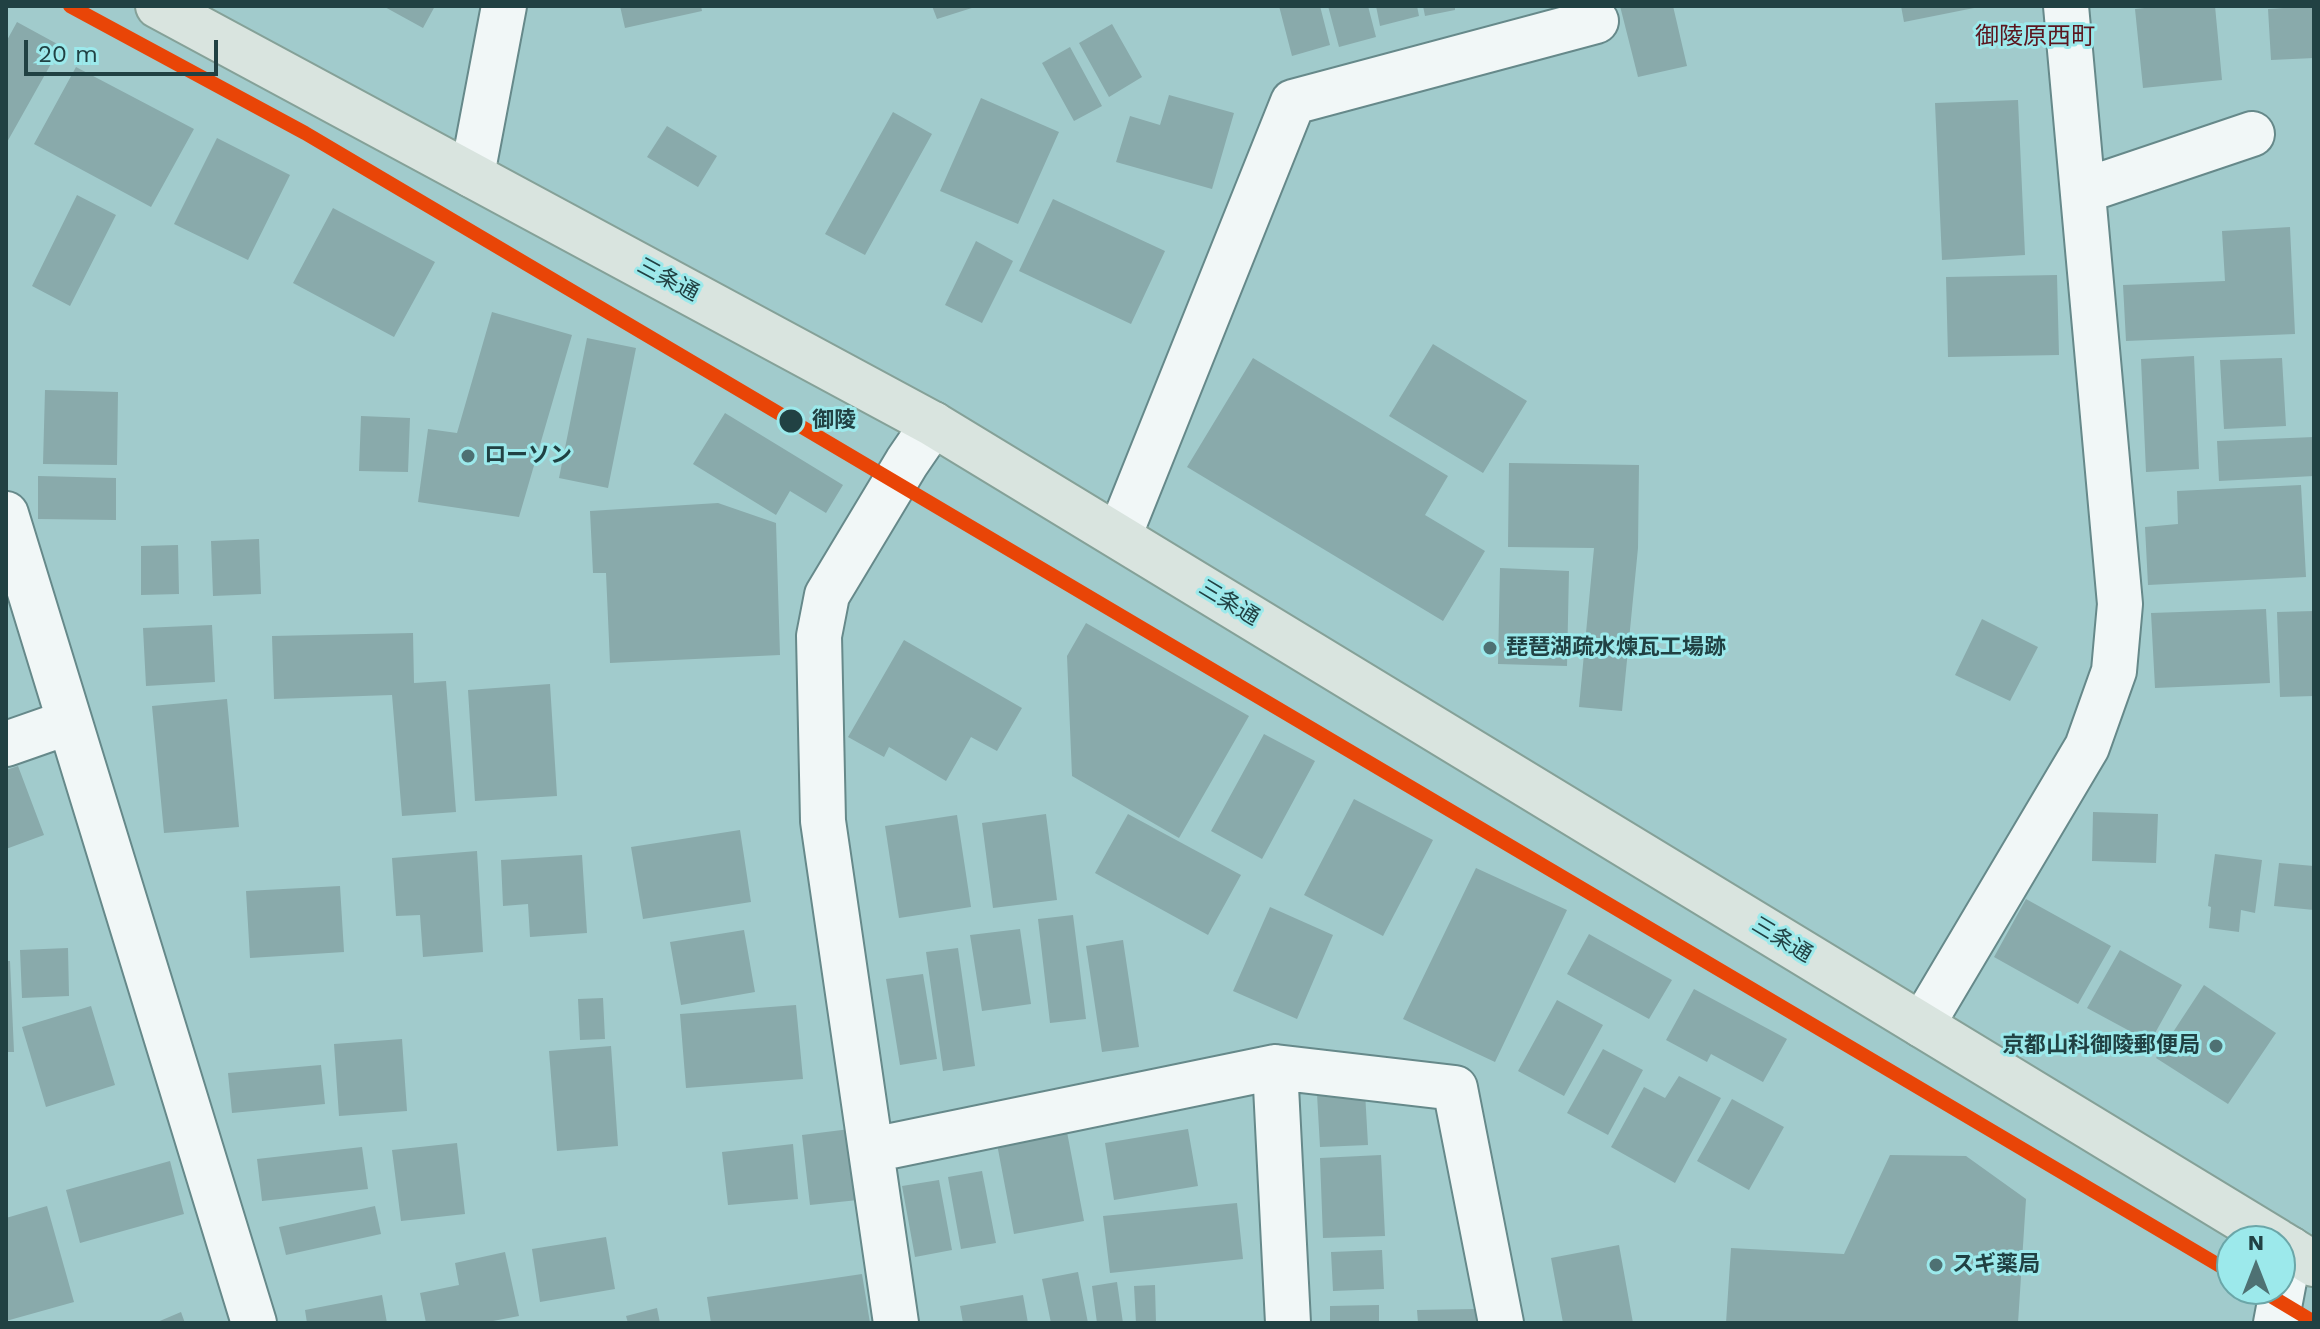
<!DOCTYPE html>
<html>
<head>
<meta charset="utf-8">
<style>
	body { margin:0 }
	#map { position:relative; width:2320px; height:1329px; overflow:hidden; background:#a1cbcc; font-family:"Work Sans",sans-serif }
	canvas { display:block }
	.frame { position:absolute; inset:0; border:8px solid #214143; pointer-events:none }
	.north { position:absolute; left:2216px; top:1225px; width:80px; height:80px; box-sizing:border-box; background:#9ce9eb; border:2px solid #6ba6a8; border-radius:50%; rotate:0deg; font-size:22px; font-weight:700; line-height:32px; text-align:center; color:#214143 }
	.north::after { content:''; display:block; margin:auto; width:28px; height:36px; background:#4e7173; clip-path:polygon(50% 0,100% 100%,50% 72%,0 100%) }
	.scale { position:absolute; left:24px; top:40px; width:194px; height:36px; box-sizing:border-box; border:4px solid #214143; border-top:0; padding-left:10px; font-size:24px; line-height:28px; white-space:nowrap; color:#214143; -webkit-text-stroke:6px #9ce9eb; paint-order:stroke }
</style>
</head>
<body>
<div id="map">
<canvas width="2320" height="1329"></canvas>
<div class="frame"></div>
<div class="north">N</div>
<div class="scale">20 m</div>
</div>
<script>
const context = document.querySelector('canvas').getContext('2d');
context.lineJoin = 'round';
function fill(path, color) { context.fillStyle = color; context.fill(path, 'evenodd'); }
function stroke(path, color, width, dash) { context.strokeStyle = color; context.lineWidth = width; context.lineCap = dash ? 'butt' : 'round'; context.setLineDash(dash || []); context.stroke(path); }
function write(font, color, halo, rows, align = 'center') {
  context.font = font + ' "Work Sans","Noto Sans JP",sans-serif'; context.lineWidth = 6; context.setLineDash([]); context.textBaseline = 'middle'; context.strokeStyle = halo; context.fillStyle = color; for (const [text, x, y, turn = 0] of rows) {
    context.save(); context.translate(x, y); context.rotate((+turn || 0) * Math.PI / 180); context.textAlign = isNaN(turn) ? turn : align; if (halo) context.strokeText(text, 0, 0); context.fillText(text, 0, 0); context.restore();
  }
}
fill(new Path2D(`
	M 383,6 L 435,6 L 423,28 Z
	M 620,6 L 701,6 L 702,11 L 625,28 Z
	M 932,6 L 975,6 L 975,7 L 937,19 Z
	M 1279,6 L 1320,6 L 1330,45 L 1292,56 Z
	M 1328,6 L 1368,6 L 1376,37 L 1339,47 Z
	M 1376,6 L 1417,6 L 1419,16 L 1380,26 Z
	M 1423,6 L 1455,6 L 1455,10 L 1425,16 Z
	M 1620,6 L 1673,6 L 1687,66 L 1638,77 Z
	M 1901,6 L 1979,6 L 1979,7 L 1904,22 Z
	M 2164,6 L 2215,6 L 2222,80 L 2143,88 L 2135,9 Z
	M 2314,6 L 2314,58 L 2271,60 L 2268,9 Z
	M 17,22 L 61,46 L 6,144 L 6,42 Z
	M 1112,24 L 1142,77 L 1109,97 L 1079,43 Z
	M 1070,47 L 1102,106 L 1074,121 L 1042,63 Z
	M 76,67 L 194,129 L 151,207 L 34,144 Z
	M 1169,95 L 1234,113 L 1212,189 L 1116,162 L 1130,116 L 1160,125 Z
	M 981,98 L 1059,132 L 1018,224 L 940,191 Z
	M 2018,100 L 2025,255 L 1942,260 L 1935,103 Z
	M 893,112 L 932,134 L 865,255 L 825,234 Z
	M 667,126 L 717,156 L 698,187 L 647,157 Z
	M 217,138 L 290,175 L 248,260 L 174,224 Z
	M 77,195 L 116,215 L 70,306 L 32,286 Z
	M 1053,199 L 1165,251 L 1131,324 L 1019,271 Z
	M 333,208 L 435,262 L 394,337 L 293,283 Z
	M 2290,227 L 2295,334 L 2126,341 L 2123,285 L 2225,281 L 2222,231 Z
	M 976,241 L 1013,261 L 982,323 L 945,305 Z
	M 2057,275 L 2059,355 L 1948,357 L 1946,277 Z
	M 492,312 L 572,335 L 519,517 L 418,502 L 428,429 L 457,433 Z
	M 587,338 L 636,348 L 608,488 L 559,478 Z
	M 1433,344 L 1527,401 L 1483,473 L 1389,416 Z
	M 2194,356 L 2199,469 L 2146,472 L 2141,359 Z
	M 1253,358 L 1448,476 L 1425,515 L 1485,551 L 1443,621 L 1187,467 Z
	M 2282,358 L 2286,426 L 2224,429 L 2220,360 Z
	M 45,390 L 118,392 L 117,465 L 43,464 Z
	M 725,413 L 843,485 L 826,513 L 790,491 L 776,515 L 693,464 Z
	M 361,416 L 410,418 L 408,472 L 359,471 Z
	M 2314,437 L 2314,476 L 2219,481 L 2217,441 Z
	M 1509,463 L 1639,465 L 1638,548 L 1622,711 L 1579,707 L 1594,548 L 1508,547 Z
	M 38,476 L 116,478 L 116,520 L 38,519 Z
	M 2301,485 L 2306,577 L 2148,585 L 2145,527 L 2178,524 L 2177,491 Z
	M 718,503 L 776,523 L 780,655 L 610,663 L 606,573 L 593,573 L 590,511 Z
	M 259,539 L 261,594 L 213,596 L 211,541 Z
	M 178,545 L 179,594 L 141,595 L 141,546 Z
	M 1500,568 L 1569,571 L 1567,666 L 1498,664 Z
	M 2266,609 L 2270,683 L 2155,688 L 2151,613 Z
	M 2314,611 L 2314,696 L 2280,697 L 2277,612 Z
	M 1982,619 L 2038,647 L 2010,701 L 1955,675 Z
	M 1086,623 L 1249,716 L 1179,838 L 1072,776 L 1067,656 Z
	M 212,625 L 215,682 L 146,686 L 143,628 Z
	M 413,633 L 414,683 L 446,681 L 456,812 L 402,816 L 392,695 L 274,699 L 272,636 Z
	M 904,640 L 1022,708 L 997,751 L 971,737 L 946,781 L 889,747 L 884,757 L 848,737 Z
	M 550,684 L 557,796 L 475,801 L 468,690 Z
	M 227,699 L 239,827 L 164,833 L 152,706 Z
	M 1264,734 L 1315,761 L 1262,859 L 1211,831 Z
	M 18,766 L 44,835 L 6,849 L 6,770 Z
	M 1354,799 L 1433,840 L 1383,936 L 1304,895 Z
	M 2093,812 L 2158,814 L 2156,863 L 2092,861 Z
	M 1046,814 L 1057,900 L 993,908 L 982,823 Z
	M 1128,814 L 1241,875 L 1208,935 L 1095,873 Z
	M 957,815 L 971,907 L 899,918 L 885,826 Z
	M 740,830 L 751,902 L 643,919 L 631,847 Z
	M 477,851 L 483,952 L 423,957 L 420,915 L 396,916 L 392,858 Z
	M 2215,854 L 2262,860 L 2255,913 L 2241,910 L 2239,932 L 2209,928 L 2211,907 L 2208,906 Z
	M 582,855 L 587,933 L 530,937 L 528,904 L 503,906 L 501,860 Z
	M 2279,863 L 2314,866 L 2314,910 L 2274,906 Z
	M 1476,868 L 1567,910 L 1495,1062 L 1403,1019 Z
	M 340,886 L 344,952 L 250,958 L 246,891 Z
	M 2026,899 L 2111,946 L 2078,1004 L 1994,957 Z
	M 1270,907 L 1333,935 L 1297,1019 L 1233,991 Z
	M 1073,915 L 1086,1019 L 1050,1023 L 1038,919 Z
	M 1020,929 L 1031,1004 L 982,1011 L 970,935 Z
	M 744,930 L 755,992 L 681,1005 L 670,942 Z
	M 1589,934 L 1672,980 L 1649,1019 L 1567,974 Z
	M 1123,940 L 1139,1047 L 1102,1052 L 1086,946 Z
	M 68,948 L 69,996 L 22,998 L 20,950 Z
	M 958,948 L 975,1066 L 943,1071 L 926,952 Z
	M 2120,950 L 2182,985 L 2150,1042 L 2087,1008 Z
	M 6,961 L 10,961 L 14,1052 L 6,1052 Z
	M 923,974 L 937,1059 L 900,1065 L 886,979 Z
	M 2204,985 L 2276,1033 L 2228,1104 L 2156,1058 Z
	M 1694,989 L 1787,1039 L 1763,1082 L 1711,1054 L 1707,1062 L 1666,1040 Z
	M 603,998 L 605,1039 L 580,1040 L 578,999 Z
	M 1557,1000 L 1603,1025 L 1564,1096 L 1518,1071 Z
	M 796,1005 L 803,1079 L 686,1088 L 680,1014 Z
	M 91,1006 L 115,1085 L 46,1107 L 22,1027 Z
	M 402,1039 L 407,1111 L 339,1116 L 334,1044 Z
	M 611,1046 L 618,1146 L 557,1151 L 549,1051 Z
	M 1603,1049 L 1643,1070 L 1608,1135 L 1567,1113 Z
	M 321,1065 L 325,1104 L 232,1113 L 228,1073 Z
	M 1679,1076 L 1721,1098 L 1675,1183 L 1611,1147 L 1644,1087 L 1665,1098 Z
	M 1365,1092 L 1368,1145 L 1320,1147 L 1317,1094 Z
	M 1732,1099 L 1784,1127 L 1749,1190 L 1697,1161 Z
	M 850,1129 L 858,1200 L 810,1205 L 802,1135 Z
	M 1188,1129 L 1198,1186 L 1114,1200 L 1105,1143 Z
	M 1067,1132 L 1084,1221 L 1014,1234 L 997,1144 Z
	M 457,1143 L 465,1214 L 401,1221 L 392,1150 Z
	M 793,1144 L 798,1199 L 728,1205 L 722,1152 Z
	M 362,1147 L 368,1189 L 262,1201 L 257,1159 Z
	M 1381,1155 L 1385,1236 L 1323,1238 L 1320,1158 Z
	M 1890,1155 L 1966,1156 L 2026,1199 L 2018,1323 L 1726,1323 L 1731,1248 L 1844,1254 Z
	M 170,1161 L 184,1214 L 80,1243 L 66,1190 Z
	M 982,1171 L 996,1243 L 961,1249 L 948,1177 Z
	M 939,1180 L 952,1250 L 915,1257 L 902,1186 Z
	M 1237,1203 L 1243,1259 L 1110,1273 L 1103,1216 Z
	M 47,1206 L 74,1302 L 6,1321 L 6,1218 Z
	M 375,1206 L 381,1234 L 286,1255 L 279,1227 Z
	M 606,1237 L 615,1289 L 540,1302 L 532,1249 Z
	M 1619,1245 L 1633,1323 L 1563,1323 L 1551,1258 Z
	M 1382,1250 L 1384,1289 L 1333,1291 L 1331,1252 Z
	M 505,1252 L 519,1316 L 493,1321 L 493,1323 L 426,1323 L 420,1293 L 459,1285 L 455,1263 Z
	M 1078,1272 L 1088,1323 L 1051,1323 L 1042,1279 Z
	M 862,1274 L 870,1323 L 711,1323 L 707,1297 Z
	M 1117,1282 L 1123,1323 L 1097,1323 L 1092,1286 Z
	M 1155,1285 L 1156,1323 L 1136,1323 L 1134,1286 Z
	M 382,1295 L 387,1323 L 307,1323 L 305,1310 Z
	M 1023,1295 L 1028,1323 L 963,1323 L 960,1306 Z
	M 1379,1305 L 1379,1323 L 1330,1323 L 1330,1306 Z
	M 657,1308 L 660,1323 L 628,1323 L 626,1316 Z
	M 1476,1309 L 1476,1323 L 1418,1323 L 1417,1310 Z
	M 181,1312 L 185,1323 L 155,1323 Z`), '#89aaab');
const minor = new Path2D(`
	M 472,175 L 504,6
	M 2083,191 L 2252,134
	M 6,514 L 254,1323
	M 1119,536 L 1293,102 L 1596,21
	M 6,744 L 69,722
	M 1922,1025 L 2087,747 L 2114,671 L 2120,604 L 2066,6
	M 1275,1067 L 1288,1323
	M 872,1150 L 1275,1067 L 1455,1088 L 1501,1323
	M 896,1323 L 823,821 L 819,636 L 827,595 L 907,462 L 933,424
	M 2276,1323 L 2290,1249`);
const major = new Path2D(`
	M 158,6 L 933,424 L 2277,1241
	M 2280,1243 L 2314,1264`);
stroke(minor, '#66898a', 48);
stroke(major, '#85a198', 48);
stroke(minor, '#f1f7f7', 44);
stroke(major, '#d9e4df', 44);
stroke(new Path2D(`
	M 70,6 L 305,133 L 2232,1273
	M 2259,1289 L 2314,1322`), '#e94507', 14);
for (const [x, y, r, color] of [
	[791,421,13,"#214143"],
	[468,456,8,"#4e7173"],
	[1490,648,8,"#4e7173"],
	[2216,1046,8,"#4e7173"],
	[1936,1265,8,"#4e7173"]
]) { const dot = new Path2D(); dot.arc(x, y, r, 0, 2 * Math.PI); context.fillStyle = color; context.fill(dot); stroke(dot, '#9ce9eb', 3); }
write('22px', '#214143', '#9ce9eb', [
	["三条通",668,280,28],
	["三条通",1229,603,31],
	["三条通",1782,940,31]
]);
write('bold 22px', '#214143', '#9ce9eb', [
	["御陵",812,421]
], 'left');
write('bold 22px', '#214143', '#9ce9eb', [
	["ローソン",484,456],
	["琵琶湖疏水煉瓦工場跡",1506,648],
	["京都山科御陵郵便局",2200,1046,"right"],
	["スギ薬局",1952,1265]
], 'left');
write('24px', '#5b161e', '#9ce9eb', [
	["御陵原西町",2035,37]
]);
</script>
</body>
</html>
